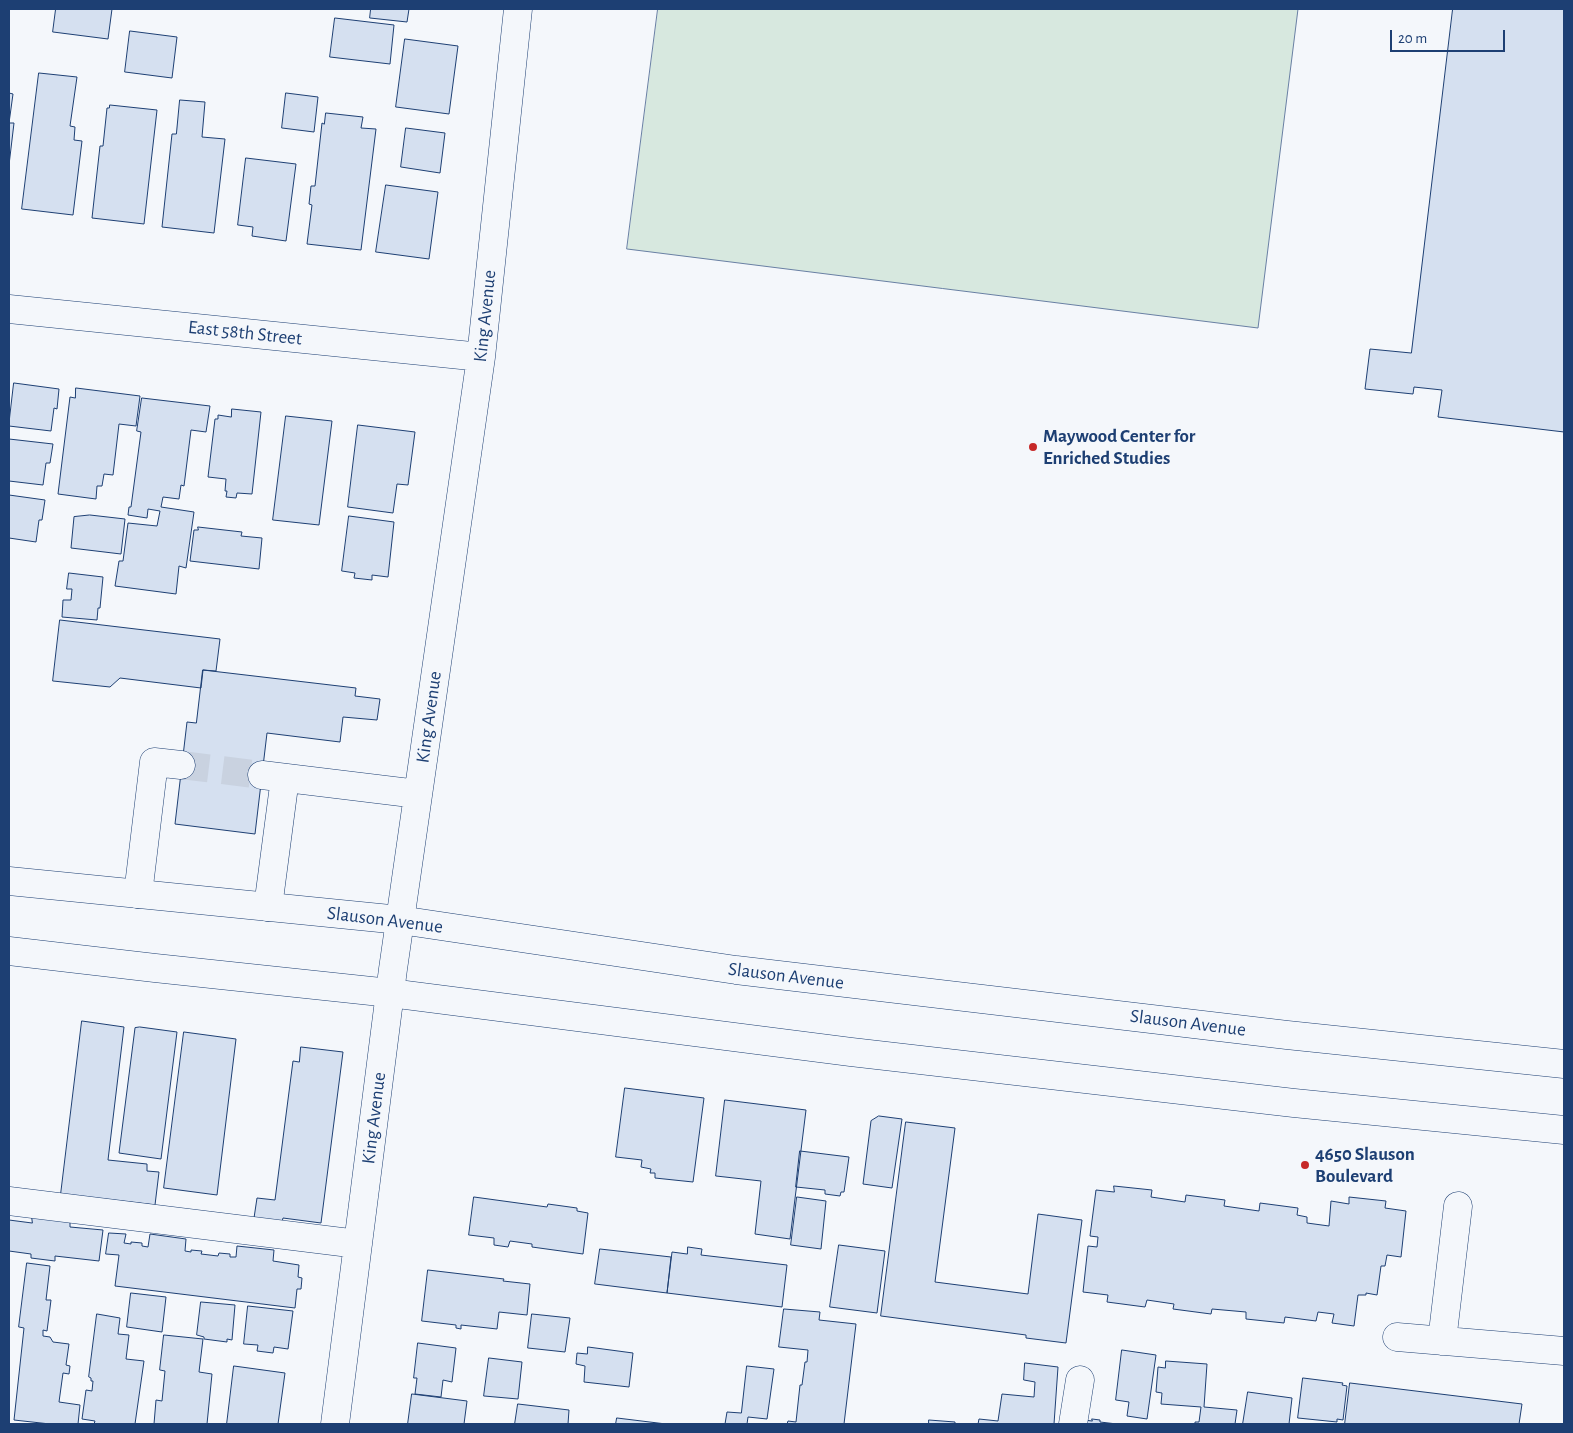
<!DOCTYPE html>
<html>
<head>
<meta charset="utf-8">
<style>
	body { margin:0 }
	#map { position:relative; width:1573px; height:1433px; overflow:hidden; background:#f4f7fb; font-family:"Alegreya Sans",sans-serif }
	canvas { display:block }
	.frame { position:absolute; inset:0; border:10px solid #1d3f73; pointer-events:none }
	.scale { position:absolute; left:1390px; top:30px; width:115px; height:22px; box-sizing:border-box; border:2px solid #1d3f73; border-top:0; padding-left:6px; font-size:15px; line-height:18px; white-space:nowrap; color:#1d3f73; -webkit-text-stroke:4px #f4f7fb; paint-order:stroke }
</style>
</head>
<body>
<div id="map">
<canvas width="1573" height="1433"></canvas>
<div class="frame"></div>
<div class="scale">20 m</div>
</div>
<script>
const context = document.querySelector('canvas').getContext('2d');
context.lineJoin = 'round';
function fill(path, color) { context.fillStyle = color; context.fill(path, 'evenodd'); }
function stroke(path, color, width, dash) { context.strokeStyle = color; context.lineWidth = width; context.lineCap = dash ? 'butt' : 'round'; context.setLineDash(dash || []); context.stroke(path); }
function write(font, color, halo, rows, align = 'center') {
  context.font = font + ' "Alegreya Sans",sans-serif'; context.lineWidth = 4; context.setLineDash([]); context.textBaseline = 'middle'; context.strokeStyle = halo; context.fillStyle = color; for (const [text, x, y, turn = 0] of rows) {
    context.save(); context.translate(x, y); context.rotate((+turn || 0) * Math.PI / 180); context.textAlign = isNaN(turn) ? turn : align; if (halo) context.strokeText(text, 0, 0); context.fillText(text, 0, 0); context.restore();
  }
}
const green = new Path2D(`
	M 658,9 L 1298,9 L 1258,328 L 627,249 Z`);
fill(green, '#d7e8df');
stroke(green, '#687fa3', 1);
const building = new Path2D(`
	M 56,9 L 112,9 L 108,39 L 53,32 Z
	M 371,9 L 409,9 L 407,22 L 370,18 Z
	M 1453,9 L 1564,9 L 1564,432 L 1438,417 L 1442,390 L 1414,387 L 1413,394 L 1365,389 L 1370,349 L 1411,353 Z
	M 335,18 L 394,25 L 390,64 L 330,57 Z
	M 130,31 L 177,37 L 172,78 L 125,72 Z
	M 405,39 L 458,46 L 449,114 L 396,107 Z
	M 39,73 L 77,77 L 70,126 L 75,127 L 74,140 L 82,141 L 73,215 L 22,209 Z
	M 9,93 L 13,94 L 9,123 L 14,123 L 9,165 Z
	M 286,93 L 318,97 L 314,132 L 282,128 Z
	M 180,100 L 205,102 L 202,137 L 225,139 L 214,233 L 162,227 L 172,134 L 176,134 Z
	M 110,105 L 157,110 L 144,224 L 92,218 L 100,146 L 103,146 L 107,108 L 109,108 Z
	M 326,113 L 363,117 L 361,128 L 376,129 L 361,250 L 307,244 L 312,205 L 309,204 L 311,186 L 315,186 L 322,123 L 324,124 Z
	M 406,128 L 445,133 L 440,173 L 401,167 Z
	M 246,158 L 296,164 L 286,241 L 252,236 L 253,227 L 238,225 Z
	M 386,185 L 438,192 L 429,259 L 376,252 Z
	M 14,383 L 59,389 L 57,409 L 54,408 L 51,431 L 9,426 Z
	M 76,388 L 140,396 L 136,426 L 119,424 L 113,475 L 104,474 L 102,486 L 97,486 L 96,499 L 58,494 L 70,397 L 75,398 Z
	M 142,398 L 210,406 L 206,432 L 191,430 L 184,486 L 181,485 L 179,499 L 163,497 L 161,507 L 194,512 L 186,568 L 179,566 L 176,594 L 115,586 L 119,561 L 123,561 L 128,523 L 157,526 L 160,511 L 148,509 L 147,518 L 128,515 L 129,507 L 131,507 L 141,432 L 137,431 Z
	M 232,409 L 261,412 L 252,494 L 237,493 L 236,498 L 226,497 L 227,491 L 225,491 L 226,479 L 208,477 L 215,419 L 218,419 L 218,415 L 231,417 Z
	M 286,416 L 332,421 L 319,525 L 273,520 Z
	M 358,425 L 415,432 L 408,485 L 397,484 L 393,513 L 348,507 Z
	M 9,439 L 53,444 L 50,463 L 46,463 L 43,485 L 9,481 Z
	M 9,495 L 45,500 L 42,520 L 39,520 L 36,542 L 9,538 Z
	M 90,515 L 125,519 L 121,554 L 71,548 L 74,517 Z
	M 349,516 L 394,522 L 388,577 L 372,575 L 372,580 L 354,578 L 355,573 L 342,571 Z
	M 198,527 L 242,532 L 241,536 L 262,538 L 259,569 L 190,561 L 194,530 L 198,530 Z
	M 69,573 L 103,577 L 100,608 L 98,608 L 97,620 L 62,617 L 63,600 L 71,600 L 72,589 L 67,589 Z
	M 60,620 L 220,639 L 216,671 L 203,670 L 201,688 L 120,678 L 110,687 L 53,681 Z
	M 203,670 L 356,688 L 355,696 L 380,699 L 377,720 L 343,717 L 340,742 L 267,733 L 255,834 L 175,824 L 187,722 L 196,723 Z
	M 82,1021 L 124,1027 L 108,1160 L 147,1164 L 147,1171 L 159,1172 L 155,1205 L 61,1194 Z
	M 140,1027 L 177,1032 L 161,1159 L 119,1153 L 135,1028 Z
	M 184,1032 L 236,1039 L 217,1195 L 164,1188 Z
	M 301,1047 L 343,1052 L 321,1223 L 283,1218 L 282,1222 L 254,1218 L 257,1198 L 275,1200 L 293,1061 L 299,1062 Z
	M 625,1088 L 704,1098 L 693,1182 L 655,1178 L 655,1173 L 650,1173 L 651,1169 L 641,1167 L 642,1160 L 616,1157 Z
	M 725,1100 L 806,1110 L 790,1239 L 755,1234 L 761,1181 L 716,1176 Z
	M 879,1116 L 902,1119 L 892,1188 L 863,1184 L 871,1121 Z
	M 906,1122 L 955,1128 L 935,1282 L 1028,1294 L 1038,1214 L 1082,1220 L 1066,1343 L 1026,1338 L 1026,1335 L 881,1316 Z
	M 800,1151 L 849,1157 L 844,1192 L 841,1192 L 840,1196 L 825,1194 L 825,1190 L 796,1187 Z
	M 1114,1186 L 1152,1190 L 1151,1197 L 1185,1202 L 1186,1195 L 1225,1200 L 1224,1206 L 1259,1211 L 1260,1203 L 1298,1208 L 1297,1215 L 1307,1217 L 1307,1223 L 1329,1226 L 1331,1201 L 1349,1204 L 1349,1197 L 1386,1201 L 1385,1208 L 1406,1211 L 1401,1257 L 1387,1255 L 1385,1266 L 1381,1266 L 1377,1295 L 1366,1293 L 1366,1295 L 1358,1295 L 1354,1326 L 1332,1323 L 1334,1314 L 1318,1312 L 1316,1321 L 1285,1317 L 1284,1323 L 1246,1319 L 1246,1312 L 1212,1309 L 1211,1314 L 1173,1309 L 1174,1304 L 1147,1300 L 1145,1307 L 1107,1302 L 1108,1295 L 1083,1292 L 1088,1246 L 1097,1247 L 1098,1237 L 1090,1236 L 1096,1190 L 1114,1192 Z
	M 474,1197 L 547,1207 L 548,1204 L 577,1208 L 577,1211 L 588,1213 L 583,1254 L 532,1247 L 532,1244 L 510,1241 L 508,1247 L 494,1245 L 494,1238 L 469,1235 Z
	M 797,1197 L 826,1201 L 821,1249 L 791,1245 Z
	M 32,1217 L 70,1222 L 70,1227 L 103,1230 L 99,1261 L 55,1256 L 55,1261 L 31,1258 L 31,1254 L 9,1251 L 9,1220 L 32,1223 Z
	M 109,1233 L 126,1234 L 124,1243 L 131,1244 L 131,1242 L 142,1243 L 142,1246 L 148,1247 L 150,1234 L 186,1239 L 185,1251 L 191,1252 L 191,1250 L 202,1251 L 201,1254 L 218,1256 L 219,1253 L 230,1254 L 230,1257 L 236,1257 L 237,1246 L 274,1250 L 273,1261 L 299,1265 L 298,1277 L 302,1278 L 301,1289 L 297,1289 L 295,1308 L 115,1286 L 119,1255 L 106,1254 Z
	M 839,1245 L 885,1251 L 877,1313 L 830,1307 Z
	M 688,1247 L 702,1249 L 701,1255 L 787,1265 L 782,1307 L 667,1293 L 672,1252 L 687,1254 Z
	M 600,1249 L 671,1257 L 667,1293 L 595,1284 Z
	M 27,1263 L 50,1266 L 46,1300 L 51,1300 L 47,1331 L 43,1330 L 43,1336 L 50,1337 L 53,1342 L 69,1344 L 66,1365 L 70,1366 L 69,1374 L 63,1373 L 59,1402 L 80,1405 L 78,1424 L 50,1424 L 14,1420 L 24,1328 L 19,1327 Z
	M 428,1270 L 504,1279 L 503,1281 L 530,1284 L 527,1315 L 499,1312 L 497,1329 L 461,1325 L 461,1329 L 456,1328 L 456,1325 L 422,1321 Z
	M 131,1293 L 166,1297 L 162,1332 L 127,1327 Z
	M 201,1302 L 235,1305 L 232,1340 L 227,1339 L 227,1342 L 204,1339 L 204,1337 L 197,1335 Z
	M 248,1306 L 293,1311 L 288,1349 L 274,1347 L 273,1353 L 257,1351 L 258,1345 L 244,1344 Z
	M 784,1309 L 820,1312 L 819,1320 L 856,1324 L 844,1424 L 787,1424 L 788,1421 L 796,1422 L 800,1385 L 802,1385 L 805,1362 L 807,1362 L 808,1350 L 779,1347 Z
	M 97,1314 L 120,1318 L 118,1334 L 129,1335 L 126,1359 L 144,1361 L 135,1424 L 94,1424 L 95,1421 L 82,1419 L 86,1390 L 92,1391 L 93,1381 L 91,1381 L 91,1378 L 89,1377 Z
	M 532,1314 L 570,1318 L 565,1352 L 528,1348 Z
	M 164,1335 L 203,1339 L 199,1372 L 212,1374 L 207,1424 L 154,1424 L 156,1400 L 162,1401 L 165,1371 L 160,1370 Z
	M 418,1343 L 456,1348 L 452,1382 L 443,1380 L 441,1397 L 415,1394 L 417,1378 L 414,1378 Z
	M 588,1347 L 633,1353 L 629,1387 L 584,1382 L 585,1366 L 576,1364 L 577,1353 L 587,1354 Z
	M 1122,1350 L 1156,1355 L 1147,1419 L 1127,1416 L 1129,1402 L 1116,1400 Z
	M 489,1358 L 522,1362 L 518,1399 L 484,1396 Z
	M 1166,1361 L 1207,1364 L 1204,1407 L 1237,1410 L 1235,1424 L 1195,1424 L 1195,1422 L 1199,1422 L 1201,1407 L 1161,1404 L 1162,1393 L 1156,1392 L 1158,1367 L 1165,1368 Z
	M 1025,1363 L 1058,1367 L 1054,1424 L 978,1424 L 979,1419 L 998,1421 L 1002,1394 L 1034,1397 L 1035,1382 L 1024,1380 Z
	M 234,1366 L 285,1373 L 278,1424 L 227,1424 Z
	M 747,1366 L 774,1369 L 767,1419 L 748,1417 L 747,1424 L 725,1424 L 727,1412 L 741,1413 Z
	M 1303,1378 L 1343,1383 L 1342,1385 L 1347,1386 L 1343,1420 L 1337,1419 L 1337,1422 L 1298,1418 Z
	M 1350,1383 L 1522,1404 L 1519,1424 L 1345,1424 Z
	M 1248,1392 L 1292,1398 L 1289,1424 L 1243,1424 Z
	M 412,1394 L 467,1401 L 464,1424 L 408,1424 Z
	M 518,1404 L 569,1410 L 568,1424 L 515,1424 Z
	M 617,1418 L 666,1424 L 616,1424 Z
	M 1092,1419 L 1100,1420 L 1100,1422 L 1117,1424 L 1083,1424 L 1084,1420 L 1092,1421 Z
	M 929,1420 L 955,1422 L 955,1424 L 929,1424 Z`);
fill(building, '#d5e0f0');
stroke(building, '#1d3f73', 1);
stroke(new Path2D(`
	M 181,765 L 262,775`), '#c9d2e0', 28, [28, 14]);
const minor = new Path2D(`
	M 9,309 L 481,357
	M 262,775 L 418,794
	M 138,894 L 154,762 L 181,765
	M 268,907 L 285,778
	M 9,1201 L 358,1244
	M 1397,1337 L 1564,1351
	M 1442,1341 L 1458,1206
	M 335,1424 L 393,969 L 481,357 L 518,9
	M 1073,1424 L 1080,1380`);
const major = new Path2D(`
	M 9,881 L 400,920 L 736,970 L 1287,1035 L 1564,1064
	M 9,951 L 155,968 L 390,993 L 851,1052 L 1294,1103 L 1564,1130`);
stroke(minor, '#1d3f73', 29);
stroke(major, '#1d3f73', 29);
stroke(minor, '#f4f7fb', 28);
stroke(major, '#f4f7fb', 28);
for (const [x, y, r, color] of [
	[1033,447,5,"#c62828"],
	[1305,1165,5,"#c62828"]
]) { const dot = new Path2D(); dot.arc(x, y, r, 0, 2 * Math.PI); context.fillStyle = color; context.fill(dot); stroke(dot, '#f4f7fb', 2); }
write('19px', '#1d3f73', '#f4f7fb', [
	["King Avenue",485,316,-84],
	["East 58th Street",245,333,6],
	["King Avenue",429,717,-82],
	["Slauson Avenue",385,920,7],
	["Slauson Avenue",786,976,7],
	["Slauson Avenue",1188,1023,7],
	["King Avenue",374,1118,-83]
]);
write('bold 19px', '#1d3f73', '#f4f7fb', [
	["Maywood Center for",1043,436],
	["Enriched Studies",1043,458],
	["4650 Slauson",1315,1154],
	["Boulevard",1315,1176]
], 'left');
</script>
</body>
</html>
